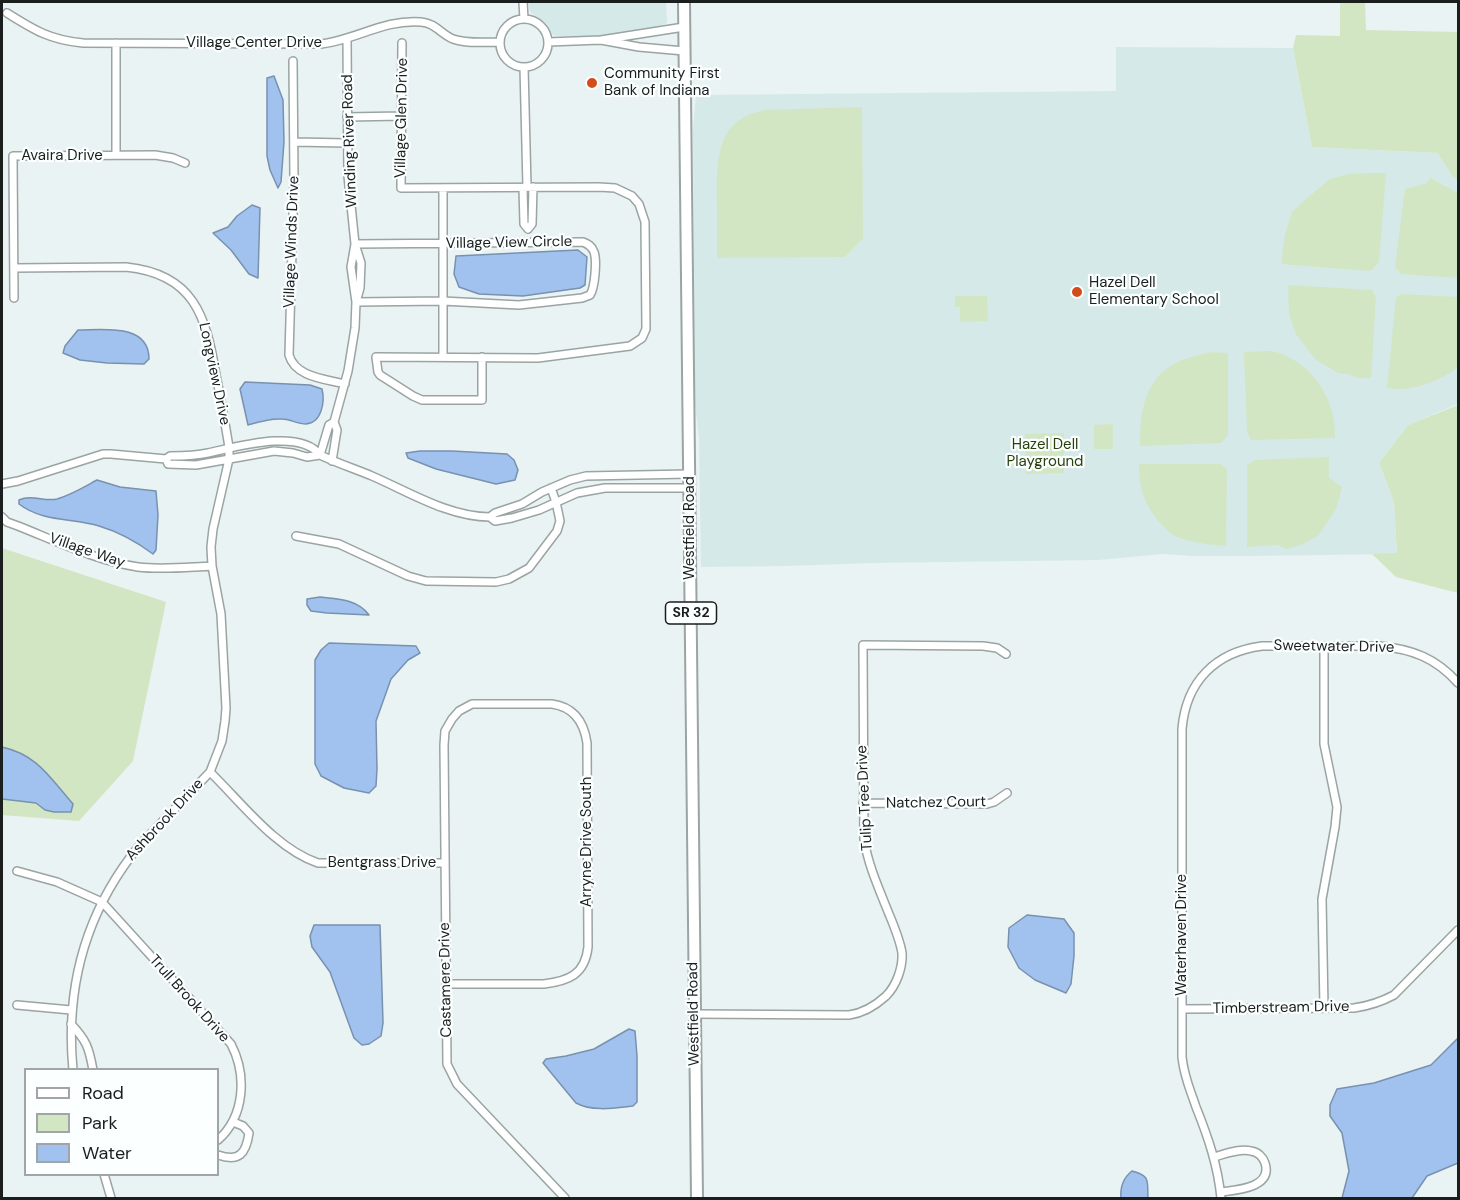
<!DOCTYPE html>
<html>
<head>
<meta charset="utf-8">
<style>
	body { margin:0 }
	#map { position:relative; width:1460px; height:1200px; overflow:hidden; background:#e9f3f3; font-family:"DM Sans",sans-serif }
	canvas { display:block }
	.frame { position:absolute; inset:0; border:3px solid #1a1e1d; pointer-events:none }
	.legend { position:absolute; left:24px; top:1068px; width:195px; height:108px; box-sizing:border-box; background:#fcffff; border:2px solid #a2a5a5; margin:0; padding:8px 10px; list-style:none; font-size:18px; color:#1a1e1d }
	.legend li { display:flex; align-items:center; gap:12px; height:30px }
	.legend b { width:30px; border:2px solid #a2a5a5 }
</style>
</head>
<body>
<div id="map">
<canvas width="1460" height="1200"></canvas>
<div class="frame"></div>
<ul class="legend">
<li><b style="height:8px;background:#fff"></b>Road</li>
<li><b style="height:16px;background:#d3e6c3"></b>Park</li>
<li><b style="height:16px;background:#a1c2ee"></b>Water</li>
</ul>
</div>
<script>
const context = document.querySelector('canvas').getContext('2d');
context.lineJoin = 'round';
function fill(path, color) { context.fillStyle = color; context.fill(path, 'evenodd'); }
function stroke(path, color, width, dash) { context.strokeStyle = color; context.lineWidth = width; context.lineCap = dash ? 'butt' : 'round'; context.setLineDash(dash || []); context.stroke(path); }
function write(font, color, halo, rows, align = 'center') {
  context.font = font + ' "DM Sans",sans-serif'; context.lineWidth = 4.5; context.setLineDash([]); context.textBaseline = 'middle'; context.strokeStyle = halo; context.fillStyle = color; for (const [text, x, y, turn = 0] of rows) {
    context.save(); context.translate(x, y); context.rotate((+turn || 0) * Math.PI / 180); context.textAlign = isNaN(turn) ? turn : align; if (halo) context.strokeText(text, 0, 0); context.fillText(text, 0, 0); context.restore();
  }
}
fill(new Path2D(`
	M 528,2 L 666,2 L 667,23 L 664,25 L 654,28 L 628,31 L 609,36 L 558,36 L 553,35 L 545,23 L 530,12 Z
	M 1116,47 L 1293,48 L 1312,147 L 1439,153 L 1452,176 L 1458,181 L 1458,404 L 1408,425 L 1379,463 L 1394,502 L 1397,554 L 1246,556 L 1192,556 L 1163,554 L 1098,560 L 871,563 L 787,566 L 701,567 L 699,439 L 695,403 L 693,130 L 696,95 L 1116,91 Z`), '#d5e9e8');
fill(new Path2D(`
	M 1340,2 L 1365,2 L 1366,30 L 1458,32 L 1458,181 L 1452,176 L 1438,153 L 1312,147 L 1293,48 L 1296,35 L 1340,36 Z
	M 862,107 L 863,238 L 845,257 L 717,258 C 717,237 717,217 717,197 C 717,157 717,119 765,110 Z
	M 1371,173 L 1386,173 L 1379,262 L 1370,271 L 1281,264 L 1285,235 L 1292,212 L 1306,199 L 1330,179 L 1349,174 Z
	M 1430,178 L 1458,193 L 1458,278 L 1401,274 L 1395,267 L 1405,189 L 1427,183 Z
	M 1288,285 L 1372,290 L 1376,297 L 1371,378 L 1358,378 L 1347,374 L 1338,373 L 1316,360 L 1296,334 L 1289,314 Z
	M 1401,294 L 1458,297 L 1458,367 C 1441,381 1409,393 1387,388 L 1396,298 Z
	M 955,296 L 987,296 L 988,321 L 960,322 L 960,307 L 955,307 Z
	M 1212,352 L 1228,353 L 1228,435 L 1221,443 L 1140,446 C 1140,416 1143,383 1171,366 C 1183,358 1198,355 1212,352 Z
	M 1244,352 C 1254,352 1266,350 1276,352 C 1284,354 1291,358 1297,362 C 1322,379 1336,408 1335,438 L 1251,440 L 1247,432 Z
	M 1458,405 L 1458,404 L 1458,593 L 1396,577 L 1372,554 L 1397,553 L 1394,502 L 1379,463 L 1408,425 Z
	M 1113,424 L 1113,449 L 1094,449 L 1094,425 Z
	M 1064,433 L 1064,473 L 1026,474 L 1025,434 Z
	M 1329,457 L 1329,478 L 1342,487 L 1337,507 L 1319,535 L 1301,545 L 1286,549 L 1278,545 L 1247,547 L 1247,465 L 1255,460 Z
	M 1139,464 L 1220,464 L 1227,469 L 1226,546 C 1213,545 1187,542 1175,536 C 1170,534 1165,528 1161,524 C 1146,507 1138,488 1139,464 Z
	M 2,548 L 166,602 L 133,761 L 79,821 L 2,815 Z`), '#d3e6c3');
const water = new Path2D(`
	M 274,76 L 283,100 L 284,142 L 281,182 L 278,188 L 270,170 L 267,156 L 267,78 Z
	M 252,205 L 260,208 L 258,278 L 249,274 L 231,250 L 213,233 L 228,227 L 237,216 Z
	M 578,250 L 587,257 L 585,285 L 580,288 L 523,296 L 479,294 L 459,287 L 454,274 L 456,256 Z
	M 78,330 C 103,330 149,323 149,359 L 144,364 L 107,363 L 80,360 L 63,353 L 65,346 Z
	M 245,382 L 310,385 L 322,389 C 325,401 322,423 306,424 C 298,424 289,419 282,419 C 271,418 258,422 248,425 L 240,389 Z
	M 420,451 L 452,451 L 507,454 L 514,460 L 518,470 L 515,480 L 496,484 L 436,469 L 408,458 L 406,453 Z
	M 97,480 L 120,487 L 156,491 L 158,515 L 156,550 L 153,554 C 137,542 119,532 99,526 C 73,518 42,522 19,504 L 19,500 C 32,494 44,502 57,499 C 71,495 84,487 97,480 Z
	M 320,597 C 337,599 358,599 369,615 L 327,613 L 311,611 L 307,605 L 307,599 Z
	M 329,643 L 416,646 L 420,653 L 408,660 L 391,679 L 376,721 L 377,769 L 376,786 L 369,793 L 344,788 L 321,776 L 315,764 L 315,660 L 321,650 Z
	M 2,747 C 38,755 50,778 73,804 L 71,812 L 54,812 L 45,810 L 36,803 L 2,799 Z
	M 1027,915 L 1064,919 L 1074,933 L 1074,956 L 1071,984 L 1066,993 L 1035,980 L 1019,968 L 1008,947 L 1009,928 Z
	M 314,925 L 380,925 L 383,1023 L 381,1036 L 369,1044 L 362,1045 L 354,1038 L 330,972 L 312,947 L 310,936 Z
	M 629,1029 L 635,1031 L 637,1056 L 637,1102 L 633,1106 C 615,1108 593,1112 576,1103 L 543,1063 L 546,1059 L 566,1056 L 594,1049 Z
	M 1458,1038 L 1458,1163 L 1427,1176 L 1412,1198 L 1342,1198 L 1349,1171 L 1342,1133 L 1330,1116 L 1330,1105 L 1337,1089 L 1374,1083 L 1431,1065 Z
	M 1132,1171 C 1151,1176 1147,1181 1148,1198 L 1121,1198 C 1120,1187 1123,1178 1132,1171 Z`);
fill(water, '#a1c2ee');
stroke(water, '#7891af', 1.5);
const street = new Path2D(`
	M 523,2 L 524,19
	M 7,13 C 34,30 50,40 83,43 L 321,44 C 356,40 384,19 421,22 C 435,23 441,34 453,39 C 467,44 485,42 500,42
	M500 43a24 24 0 1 1 48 0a24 24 0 1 1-48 0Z
	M 684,27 L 601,40 L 639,47 L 684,51
	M 347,39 L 348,176 L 355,244 L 361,263 L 360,288 L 356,302
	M 548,42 L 601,40
	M 116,43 L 116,155
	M 402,43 L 401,188 L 599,187 L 615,188 L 632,196 L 639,204 L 645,222 L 646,329 L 642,338 L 630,346 L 538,358 L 376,357 L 378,372 L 380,375 L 413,396 L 422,400 L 482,400 L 482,357
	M 293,61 L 294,180 L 289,355 C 295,377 325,379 345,384
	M 524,67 L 527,187
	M 347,117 L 402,116
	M 294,142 L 347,143
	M 443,188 L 443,356
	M 523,188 L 524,224 L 528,229 L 532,224 L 533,187
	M 355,244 L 583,242 C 588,244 592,246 594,252 C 597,260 595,288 590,295 L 582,298 L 519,305 L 443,301 L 356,302
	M 14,268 L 126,267 C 194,274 206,316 216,375 C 221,399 225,423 229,447 L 229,459 L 213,529 L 211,547 L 212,566 L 221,614 L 226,708 L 225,721 L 222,741 L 210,772 L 139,846 C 86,911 65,986 73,1070
	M 14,298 L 13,156 L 155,155 L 173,158 L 185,163
	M 334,422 L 348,371 L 355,328 L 356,302 L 351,267 L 355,244
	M 332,461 L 337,430 L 334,422 L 329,425 L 320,455 C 337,463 355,469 372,476 C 409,492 449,517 490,517
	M 689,474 L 586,476 L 570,480 L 542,492 L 522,504 L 495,513 L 490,517 L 495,521 L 512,518 L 539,510 L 577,493 L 605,488 L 689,488
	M 2,484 L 18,481 L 103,454 L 111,454 L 166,459 L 168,464 L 196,465 L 274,451 L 293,453 L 307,457 L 320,455 C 300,428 236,447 208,453 C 195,456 183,456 170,456 L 166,459
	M 2,517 L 7,522 L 18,526 C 56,541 97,561 138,567 C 162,570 188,567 212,566
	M 296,536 L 339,544 L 408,576 L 426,581 L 496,582 L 509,579 L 529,568 L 557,531 L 560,521 L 556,502 L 551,488
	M 1324,646 L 1324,744 L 1337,807 L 1335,827 L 1322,899 L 1324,1008
	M 210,772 C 241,802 276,849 318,863 L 445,863
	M 863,803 L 987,804 L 994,802 L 1007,793
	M 17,871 L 57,882 L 102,902 L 231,1044 C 247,1075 245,1116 218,1140
	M 446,984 L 544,984 C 568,981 585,975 588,947 L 587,743 C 584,722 574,707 552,704 L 472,704 L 459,711 L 452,719 L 445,731 L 444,745 L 447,1064 L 457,1084 L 565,1198
	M 17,1005 L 71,1010
	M 1182,1009 L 1354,1008 C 1368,1006 1381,1002 1394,995 L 1458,930
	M 694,1014 L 849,1015 C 864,1013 875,1006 886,996 C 896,986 903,968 902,953 C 900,940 894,926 889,914 C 879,889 868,865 864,839 L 863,645 L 983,646 L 997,648 L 1006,654
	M 71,1024 C 86,1040 89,1047 93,1070
	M 218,1155 C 239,1162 246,1154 249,1133 L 243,1126 L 233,1122
	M 1214,1157 C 1225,1154 1240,1148 1251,1151 C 1258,1152 1263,1157 1265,1163 C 1273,1188 1236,1190 1221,1192
	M 104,1174 L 111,1198
	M 1221,1198 C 1218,1166 1208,1137 1196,1107 C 1190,1089 1184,1077 1182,1057 L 1182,729 C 1186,682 1215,652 1262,646 L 1379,646 C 1412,649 1436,658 1458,683`);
const primary = new Path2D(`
	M 684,2 L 697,1198`);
stroke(street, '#9aa4a3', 10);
stroke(primary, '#9aa4a3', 14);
stroke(street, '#fff', 7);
stroke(primary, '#fff', 10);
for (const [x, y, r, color] of [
	[592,83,6,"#d44c1a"],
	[1077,292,6,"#d44c1a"]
]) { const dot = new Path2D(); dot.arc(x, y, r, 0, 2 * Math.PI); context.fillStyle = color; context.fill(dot); stroke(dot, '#fcffff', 2); }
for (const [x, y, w] of [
	[691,613,51]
]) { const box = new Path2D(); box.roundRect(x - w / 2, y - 11, w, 22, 4.5); context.fillStyle = '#fcffff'; context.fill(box); stroke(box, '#1a1e1d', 1.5); }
write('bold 14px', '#1a1e1d', null, [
	["SR 32",691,613]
]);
write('15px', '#1a1e1d', '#fcffff', [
	["Village Center Drive",254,43],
	["Village Glen Drive",402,118,-89],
	["Winding River Road",350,141,-92],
	["Avaira Drive",62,156],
	["Village Winds Drive",292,242,-88],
	["Village View Circle",509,243,-1],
	["Longview Drive",214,374,78],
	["Westfield Road",690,528,-90],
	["Village Way",87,551,19],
	["Sweetwater Drive",1334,647,1],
	["Tulip Tree Drive",865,798,-93],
	["Natchez Court",936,803,-1],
	["Ashbrook Drive",165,820,-47],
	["Arryne Drive South",587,842,-90],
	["Bentgrass Drive",382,863],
	["Waterhaven Drive",1182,935,-90],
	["Castamere Drive",446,980,-91],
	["Trull Brook Drive",189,999,48],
	["Timberstream Drive",1281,1008,-1],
	["Westfield Road",694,1014,-91]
]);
write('15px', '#1a1e1d', '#fcffff', [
	["Community First",604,74],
	["Bank of Indiana",604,91],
	["Hazel Dell",1089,283],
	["Elementary School",1089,300]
], 'left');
write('15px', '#28400c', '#fcffff', [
	["Hazel Dell",1045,445],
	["Playground",1045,462]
]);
</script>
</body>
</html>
